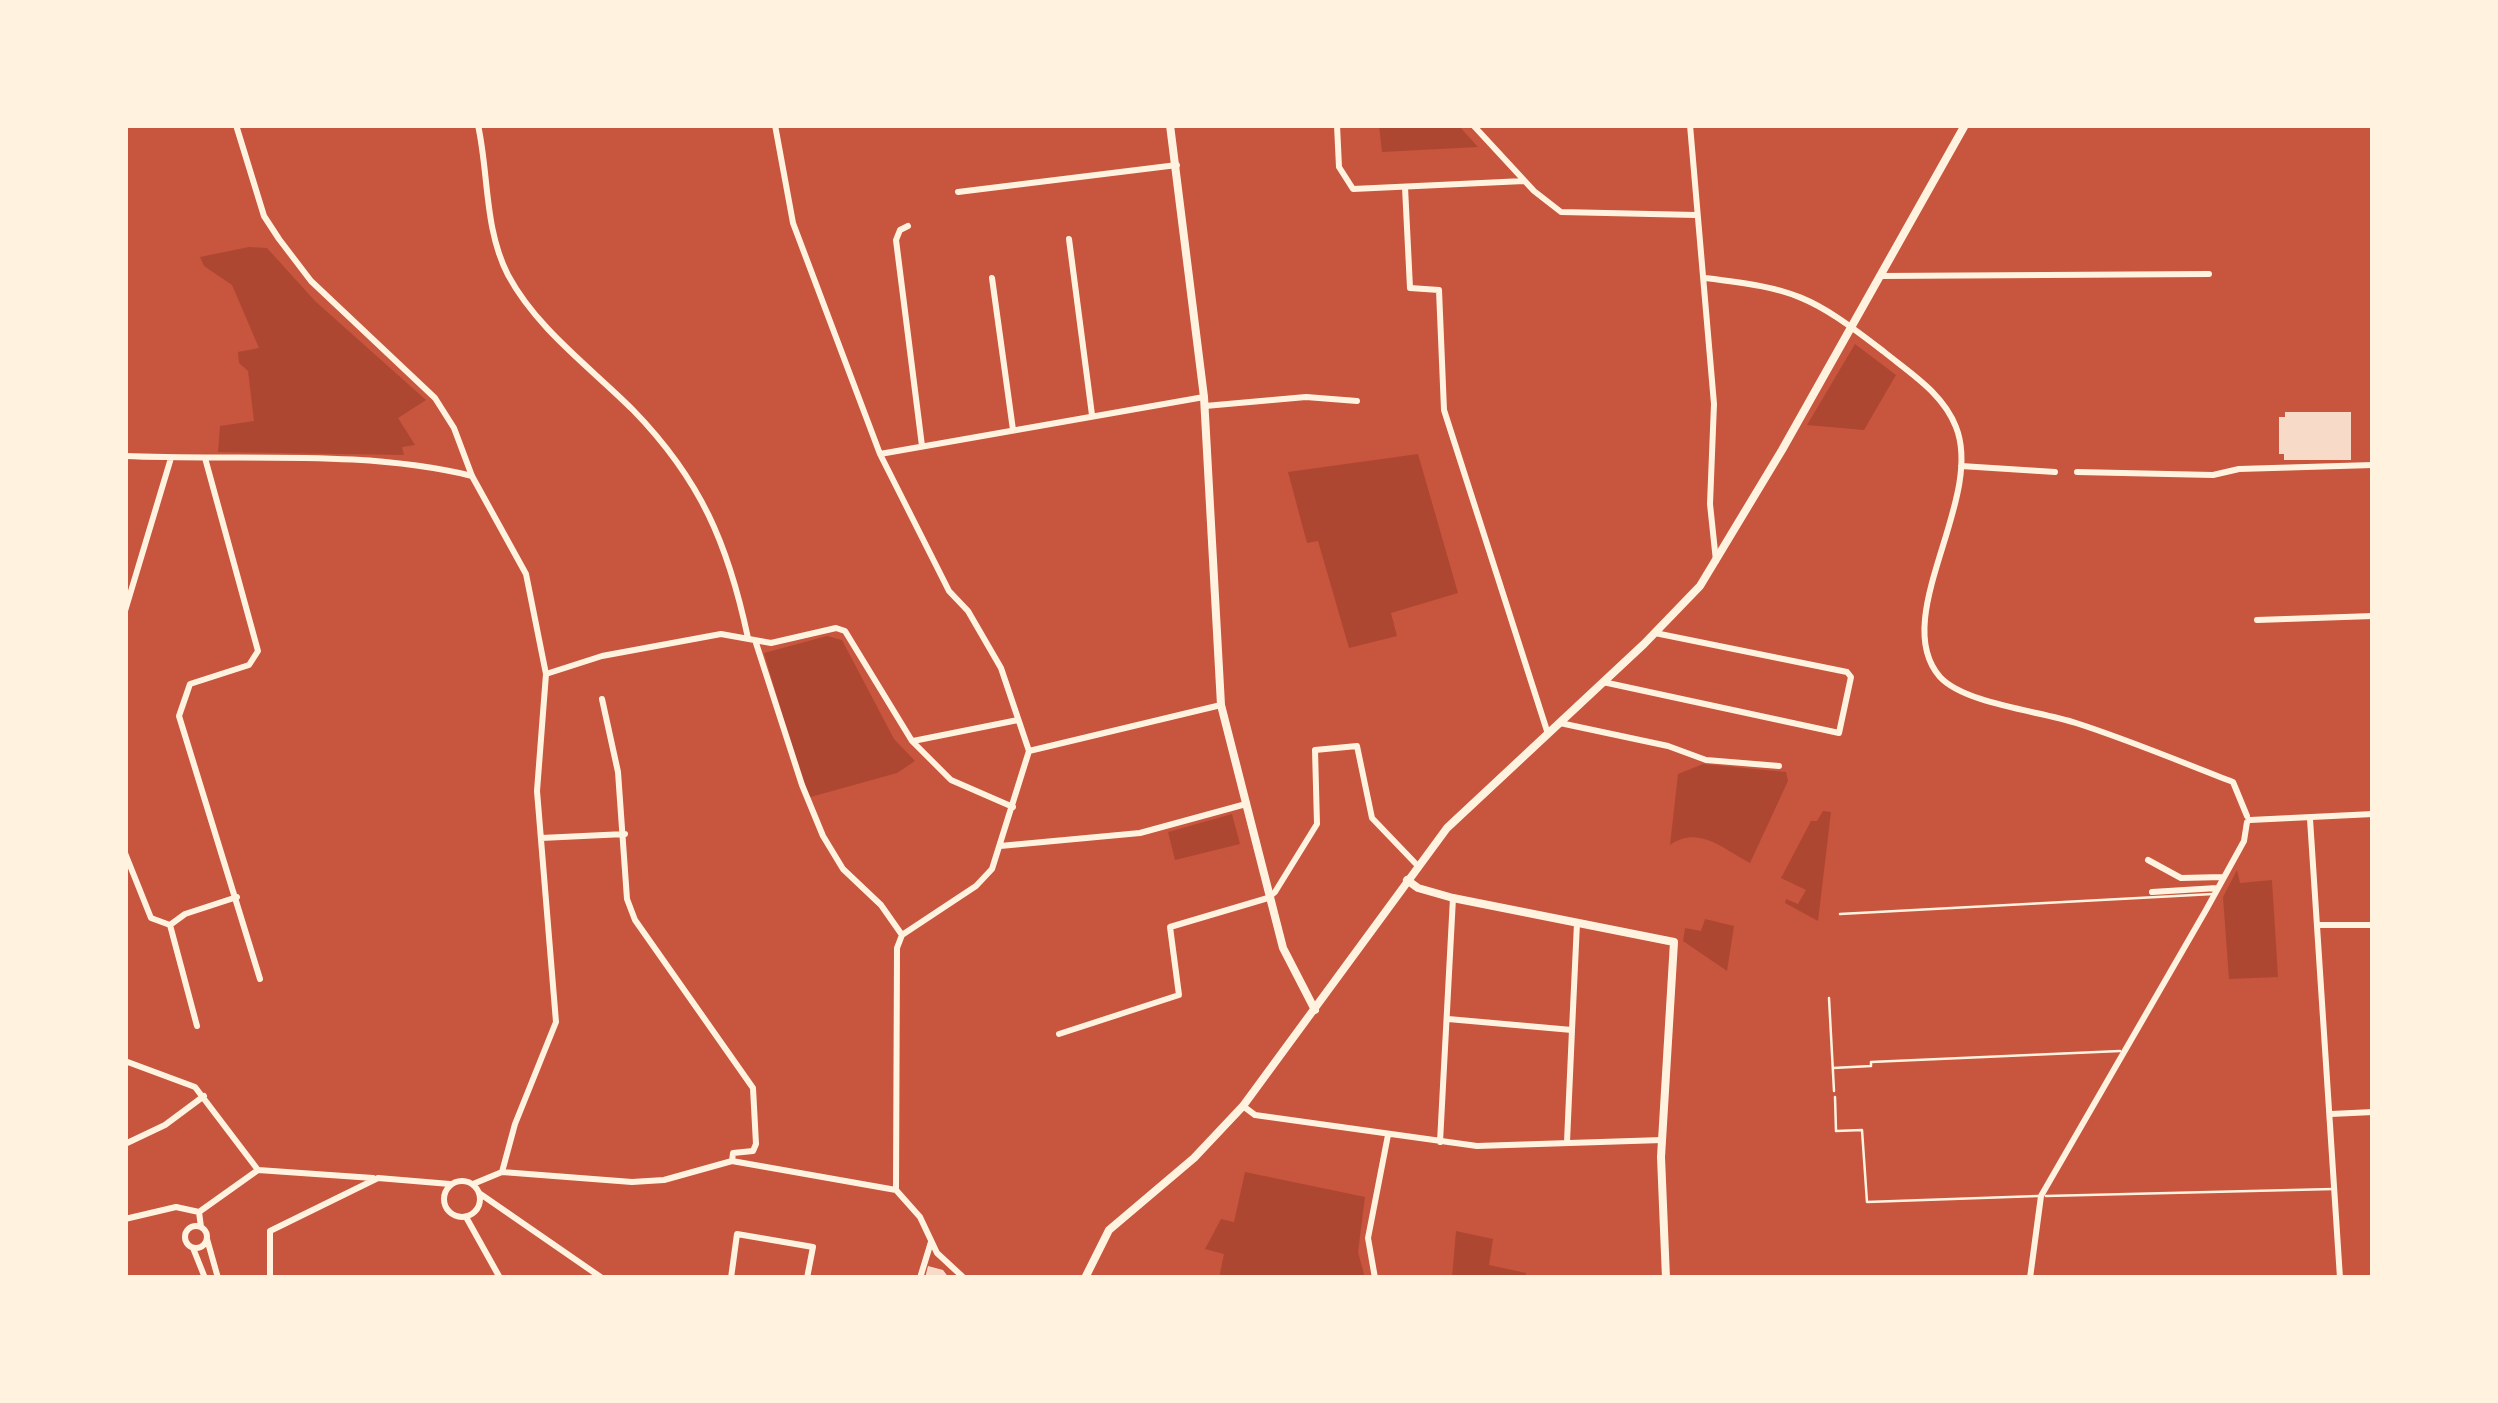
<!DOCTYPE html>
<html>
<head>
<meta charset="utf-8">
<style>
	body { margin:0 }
	#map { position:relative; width:2498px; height:1403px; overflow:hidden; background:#c8553d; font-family:"Titillium Web",sans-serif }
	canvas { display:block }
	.frame { position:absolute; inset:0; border:128px solid #fff3e0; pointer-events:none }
</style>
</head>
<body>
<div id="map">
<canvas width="2498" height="1403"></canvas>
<div class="frame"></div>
</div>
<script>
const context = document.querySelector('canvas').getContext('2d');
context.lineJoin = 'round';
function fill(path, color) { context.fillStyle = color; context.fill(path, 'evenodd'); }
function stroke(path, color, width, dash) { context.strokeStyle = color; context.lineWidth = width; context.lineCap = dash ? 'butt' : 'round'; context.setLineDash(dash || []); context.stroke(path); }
fill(new Path2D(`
	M 1379,125 L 1458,125 L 1478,147 L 1382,152 Z
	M 249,247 L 267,248 L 315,301 L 426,400 L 398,418 L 415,445 L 402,447 L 404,455 L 218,452 L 220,426 L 254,421 L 248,371 L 239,363 L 238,352 L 259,348 L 232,285 L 204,266 L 200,257 Z
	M 1855,344 L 1896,375 L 1864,430 L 1807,425 Z
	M 1418,454 L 1458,593 L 1391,613 L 1397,636 L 1349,648 L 1318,541 L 1307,543 L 1288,472 Z
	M 827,636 L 842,640 L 894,739 L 915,761 L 897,773 L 807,798 L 764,653 Z
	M 1703,764 L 1786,772 L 1788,781 L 1750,863 C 1722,848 1698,825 1670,845 L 1678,774 Z
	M 1823,811 L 1831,812 L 1818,921 L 1785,903 L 1786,899 L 1798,904 L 1806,890 L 1781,878 L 1811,821 L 1817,821 Z
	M 1232,814 L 1240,844 L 1175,860 L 1168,832 Z
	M 2237,870 L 2240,883 L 2272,880 L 2278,977 L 2229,979 L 2223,897 Z
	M 1705,919 L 1734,926 L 1727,971 L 1683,941 L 1685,928 L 1701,931 Z
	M 1245,1172 L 1365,1197 L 1358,1252 L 1365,1278 L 1219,1278 L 1224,1254 L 1205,1249 L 1221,1219 L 1234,1222 Z
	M 1456,1231 L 1493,1239 L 1489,1265 L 1526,1273 L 1525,1278 L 1452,1278 Z`), '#ae4732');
fill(new Path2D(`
	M 2285,412 L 2351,412 L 2351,460 L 2284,460 L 2284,454 L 2279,454 L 2279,417 L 2285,417 Z
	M 928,1266 L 943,1270 L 949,1278 L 925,1278 Z`), '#f7dbc8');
stroke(new Path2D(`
	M 1840,914 L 2213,894
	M 1829,998 L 1834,1091
	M 1833,1068 L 1871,1066 L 1871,1062 L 2120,1051
	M 1835,1097 L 1836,1131 L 1862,1130 L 1867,1202 L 2038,1196
	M 2046,1196 L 2333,1189`), '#fff3e0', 2.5);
stroke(new Path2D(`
	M 236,125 L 264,216 L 279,239 L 311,281 L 435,398 L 454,428 L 472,476 L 526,574 L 546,674 L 537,791 L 556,1022 L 515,1124 L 502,1172 L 473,1184
	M 478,125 C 489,175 484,228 508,275 C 537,329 590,367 633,410 C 701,480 728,544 748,638
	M 775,125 L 793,223 L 880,454 L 949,591 L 968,611 L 1001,668 L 1029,751 L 992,869 L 976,886 L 902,935
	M 1337,125 L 1339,167 L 1353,189 L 1524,181
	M 1473,125 L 1534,191 L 1561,212 L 1696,215
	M 1690,125 L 1714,404 L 1710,504 L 1716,561
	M 1405,187 L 1410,288 L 1439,290 L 1444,410 L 1548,734
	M 958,192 L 1177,165
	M 908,226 L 900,230 L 896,240 L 922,446
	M 1069,239 L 1092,415
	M 1880,276 L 2209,274
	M 992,278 L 1013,430
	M 1705,278 C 1796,289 1810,295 1883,351 C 1910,373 1943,393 1956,427 C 1985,500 1888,618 1940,677 C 1965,704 2040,711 2076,723 C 2129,740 2181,762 2233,782 L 2247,816
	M 1205,406 L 1306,397 L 1357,401
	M 880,454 L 1204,397
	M 125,456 C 239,461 361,449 472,476
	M 205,458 L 258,651 L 249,665 L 190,684 L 179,716 L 260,979
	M 1961,466 L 2055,472
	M 2077,472 L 2213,475 L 2239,469 L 2373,465
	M 125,611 L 171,458
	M 2257,620 L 2373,616
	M 756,643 L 802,785 L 823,836 L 843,869 L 881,905 L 902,935
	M 546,674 L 602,656 L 721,634 L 771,643 L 836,628 L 845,631 L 912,741 L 951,780 L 1013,807
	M 1603,682 L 1839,733 L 1851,677 L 1847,672 L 1655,633
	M 602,699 L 618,772 L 627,899 L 635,920 L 753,1088 L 756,1144 L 753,1151 L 733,1153 L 732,1161
	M 1560,723 L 1668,746 L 1706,760 L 1779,766
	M 913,741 L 1018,720
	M 1029,751 L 1221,705
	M 2310,819 L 2340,1278
	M 2250,820 L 2373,814
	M 541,838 L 625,834
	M 1000,846 L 1140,833 L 1246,804
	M 125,853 L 151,918 L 170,925
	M 2148,860 L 2181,878 L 2223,877
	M 2152,892 L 2217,888
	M 2317,925 L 2373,925
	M 1448,1019 L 1572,1030 L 1567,1142
	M 197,1026 L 170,925 L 185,914 L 237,897
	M 1572,1030 L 1577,923
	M 1059,1034 L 1179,995 L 1170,927 L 1268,898 L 1275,892 L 1317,824 L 1315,750 L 1357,746 L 1372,818 L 1417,865
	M 125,1061 L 195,1087 L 258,1170
	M 1243,1106 L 1255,1115 L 1477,1146 L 1662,1140
	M 2331,1114 L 2373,1112
	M 1440,1142 L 1453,898
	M 125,1144 L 165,1125 L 204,1096
	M 502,1172 L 632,1182 L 664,1180 L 732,1161 L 896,1190 L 920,1217 L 937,1253 L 964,1278
	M444 1199a18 18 0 1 1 36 0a18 18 0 1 1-36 0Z
	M 896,1190 L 897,948 L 902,935
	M 479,1193 L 602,1278
	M 199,1212 L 258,1170 L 373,1178
	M 466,1217 L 500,1278
	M 125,1219 L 176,1207 L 199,1212 L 201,1227
	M185 1237a11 11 0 1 1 22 0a11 11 0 1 1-22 0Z
	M 207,1239 L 218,1278
	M 193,1248 L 205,1278
	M 270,1278 L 270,1231 L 378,1178 L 450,1184
	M 731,1278 L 737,1234 L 813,1247 L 807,1278
	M 920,1278 L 931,1242
	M 1375,1278 L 1368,1238 L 1388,1135
	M 2030,1278 L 2041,1196 L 2206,910 L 2244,841 L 2247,822`), '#fff3e0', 6);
stroke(new Path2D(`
	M 1170,125 L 1204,397 L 1221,705 L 1283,948 L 1315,1010`), '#fff3e0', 8);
stroke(new Path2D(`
	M 1407,880 L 1418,888 L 1453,898 L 1674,942 L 1661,1157 L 1666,1278
	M 1085,1278 L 1109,1230 L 1194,1158 L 1243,1106 L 1447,828 L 1644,644 L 1700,586 L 1782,450 L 1965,125`), '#fff3e0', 8);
</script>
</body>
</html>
